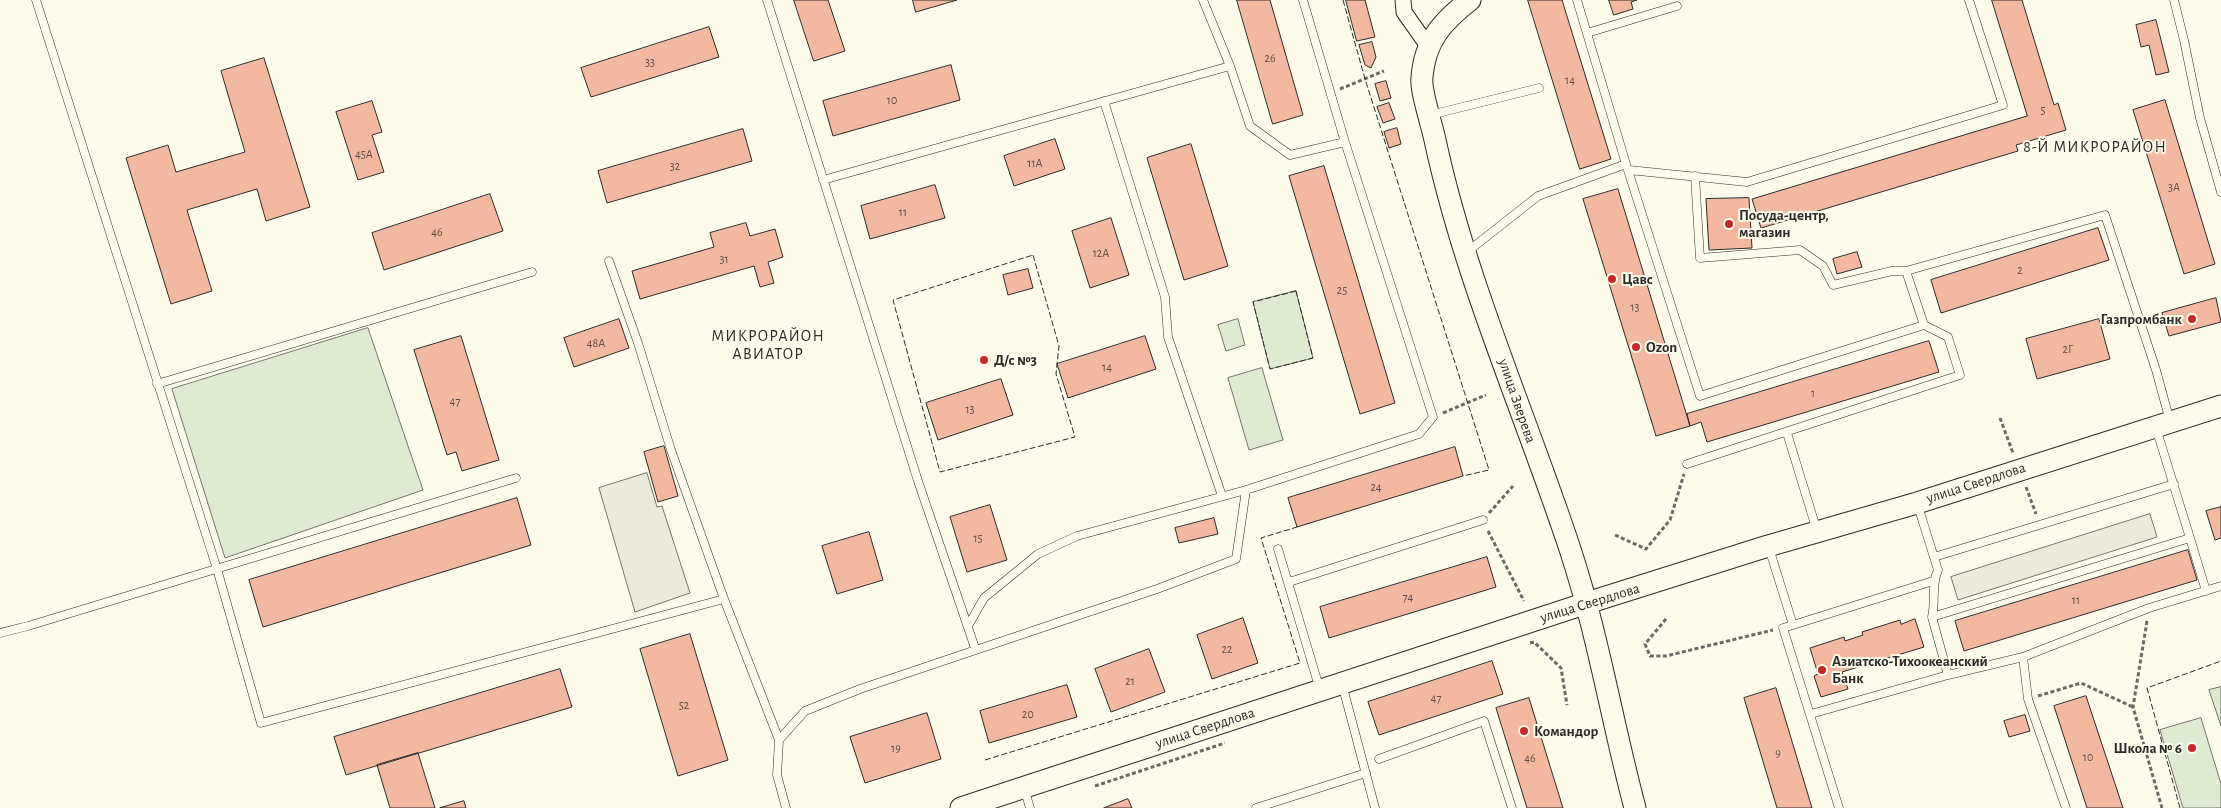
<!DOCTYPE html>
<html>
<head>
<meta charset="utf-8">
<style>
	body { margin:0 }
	canvas { display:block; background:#fdfbea }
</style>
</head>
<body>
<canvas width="2221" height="808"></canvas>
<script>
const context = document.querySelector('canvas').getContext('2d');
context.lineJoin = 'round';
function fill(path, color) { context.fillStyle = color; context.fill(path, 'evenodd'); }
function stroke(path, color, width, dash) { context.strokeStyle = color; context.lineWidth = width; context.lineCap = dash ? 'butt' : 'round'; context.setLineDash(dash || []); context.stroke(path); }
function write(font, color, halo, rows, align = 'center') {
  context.font = font + ' "Alegreya Sans",sans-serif'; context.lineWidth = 4; context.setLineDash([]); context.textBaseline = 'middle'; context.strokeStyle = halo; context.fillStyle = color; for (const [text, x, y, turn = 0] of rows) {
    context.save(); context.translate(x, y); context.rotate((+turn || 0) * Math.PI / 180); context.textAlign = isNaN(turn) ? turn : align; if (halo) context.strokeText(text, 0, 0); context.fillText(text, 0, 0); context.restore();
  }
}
const green = new Path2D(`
	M 1296,291 L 1313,358 L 1270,369 L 1253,302 Z
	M 1238,319 L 1245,345 L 1226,351 L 1218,325 Z
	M 368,328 L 423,490 L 225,558 L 172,389 Z
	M 1262,368 L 1283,440 L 1249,450 L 1228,378 Z
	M 2221,687 L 2221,726 L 2209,690 Z
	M 2201,718 L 2221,784 L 2221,808 L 2183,808 L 2160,730 Z`);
fill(green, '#deebd1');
stroke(green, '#74746e', 1);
const parking = new Path2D(`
	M 647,473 L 657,507 L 662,506 L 690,593 L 635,612 L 599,488 Z
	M 2150,514 L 2157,537 L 1958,600 L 1951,577 Z`);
fill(parking, '#eceadb');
stroke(parking, '#74746e', 1);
const building = new Path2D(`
	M 794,0 L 828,0 L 845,51 L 814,61 Z
	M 913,0 L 957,0 L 916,12 Z
	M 1237,0 L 1270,0 L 1303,115 L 1273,124 Z
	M 1346,0 L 1365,0 L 1375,37 L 1357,41 Z
	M 1528,0 L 1562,0 L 1611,159 L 1580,169 Z
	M 1609,0 L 1637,0 L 1631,2 L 1633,9 L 1614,15 Z
	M 1992,0 L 2022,0 L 2054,105 L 2058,103 L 2066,130 L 2016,145 L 2018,151 L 1761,228 L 1752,199 L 2027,116 Z
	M 2156,20 L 2169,72 L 2156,75 L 2149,45 L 2141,47 L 2136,25 Z
	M 709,27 L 719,57 L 591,97 L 581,68 Z
	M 1372,42 L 1376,57 L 1371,68 L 1365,65 L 1359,45 Z
	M 264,58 L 310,207 L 266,221 L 257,189 L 187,210 L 212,291 L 171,304 L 126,158 L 168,145 L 176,172 L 245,152 L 221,71 Z
	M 951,65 L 960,100 L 833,136 L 823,101 Z
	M 1386,81 L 1391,98 L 1380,101 L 1375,84 Z
	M 2165,100 L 2215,264 L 2184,274 L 2133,110 Z
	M 372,101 L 382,132 L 372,135 L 384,172 L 358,180 L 336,112 Z
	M 1389,103 L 1395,119 L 1383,123 L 1377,107 Z
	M 1397,128 L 1401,144 L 1389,148 L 1384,132 Z
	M 743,129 L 752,161 L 607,203 L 598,171 Z
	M 1055,139 L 1065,169 L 1014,186 L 1004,156 Z
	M 1191,144 L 1228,266 L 1184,280 L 1147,158 Z
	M 1324,166 L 1395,403 L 1360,414 L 1289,176 Z
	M 935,185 L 945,218 L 870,239 L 861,206 Z
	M 1618,189 L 1690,426 L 1656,436 L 1583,199 Z
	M 490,194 L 503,231 L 384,270 L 372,233 Z
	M 1749,198 L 1752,248 L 1709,250 L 1706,199 Z
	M 1111,218 L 1129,275 L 1090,288 L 1072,231 Z
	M 746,223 L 750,236 L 775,229 L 783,257 L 768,262 L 774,283 L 760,287 L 754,266 L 640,299 L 632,271 L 714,247 L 710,233 Z
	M 2098,228 L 2109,260 L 1941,313 L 1931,280 Z
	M 1857,252 L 1862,267 L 1837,274 L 1833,259 Z
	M 1028,269 L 1033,288 L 1008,295 L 1003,275 Z
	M 2216,298 L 2221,322 L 2169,336 L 2162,313 Z
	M 619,319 L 629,348 L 574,367 L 564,338 Z
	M 2099,319 L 2110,359 L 2037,379 L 2026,339 Z
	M 461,336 L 499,460 L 462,471 L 456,452 L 447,455 L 414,350 Z
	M 1145,336 L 1156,369 L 1068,398 L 1057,364 Z
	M 1929,341 L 1939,372 L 1707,442 L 1701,422 L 1690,426 L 1687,414 Z
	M 1001,379 L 1013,415 L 938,440 L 926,403 Z
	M 664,446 L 678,496 L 658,502 L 644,452 Z
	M 1455,447 L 1463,476 L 1297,527 L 1288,498 Z
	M 517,498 L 531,545 L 263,627 L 249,580 Z
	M 990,505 L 1007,560 L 967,572 L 950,517 Z
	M 2221,507 L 2221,538 L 2215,540 L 2206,511 Z
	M 1214,518 L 1218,534 L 1179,543 L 1175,528 Z
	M 869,532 L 883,580 L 837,594 L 822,546 Z
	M 2188,550 L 2197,580 L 1964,651 L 1955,621 Z
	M 1487,557 L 1496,587 L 1329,638 L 1320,607 Z
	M 1243,618 L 1258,663 L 1212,679 L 1197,635 Z
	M 1915,619 L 1924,647 L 1842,672 L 1848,689 L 1821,697 L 1814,676 L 1818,674 L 1810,648 L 1844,637 L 1845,641 L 1863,635 L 1862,632 L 1900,620 L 1901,624 Z
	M 690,634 L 728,760 L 678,776 L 640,649 Z
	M 1149,649 L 1165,692 L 1111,712 L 1095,669 Z
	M 1492,661 L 1503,694 L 1379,735 L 1368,702 Z
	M 560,669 L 572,707 L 346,775 L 334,737 Z
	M 1067,685 L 1077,717 L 989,743 L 980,711 Z
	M 1776,688 L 1812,808 L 1777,808 L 1744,698 Z
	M 2086,696 L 2123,808 L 2087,808 L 2054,706 Z
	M 1529,698 L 1563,808 L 1527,808 L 1496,708 Z
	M 927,713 L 941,759 L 865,783 L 850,737 Z
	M 2025,715 L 2030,731 L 2009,737 L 2004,721 Z
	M 418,753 L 435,808 L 390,808 L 377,765 Z
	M 1128,799 L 1132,808 L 1104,808 Z
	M 464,801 L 466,808 L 440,808 Z`);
fill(building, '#f2b8a0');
stroke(building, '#2b2b2b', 1);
const lane = new Path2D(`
	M 36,0 L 217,569 L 261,723 L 724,599 L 779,740
	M 767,0 L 918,481 L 975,648
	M 1203,0 L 1230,66 L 1250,126 L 1290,155 L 1345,142
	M 1577,0 L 1626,164 L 1700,396 L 1924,325 L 1906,271 L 2105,215 L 2156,370 L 2170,421
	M 2174,0 L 2184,40 L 2200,118 L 2221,192
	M 1587,33 L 1677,6
	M 1104,101 L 1165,297 L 1168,337 L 1222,496
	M 1430,115 L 1539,88
	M 1629,170 L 1747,182 L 2003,105 L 1969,0
	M 1695,176 L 1700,258 L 1800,250 L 1823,266 L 1833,285 L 1892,271 L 1906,271
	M 823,180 L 1230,66
	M 1467,252 L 1538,196 L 1626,164
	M 609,261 L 638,343 L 671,450 L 724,599
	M 157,384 L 532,272
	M 2156,428 L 2190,538 L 1932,617 L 1948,675 L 2023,657 L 2149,608 L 2221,586
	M 1787,433 L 1817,531
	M 1687,464 L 1960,375 L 1948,337 L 1924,325
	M 1917,503 L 1938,570 C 1931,585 1936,600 1932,617
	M 2190,538 L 2206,591
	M 1769,548 L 1793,625 L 1783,628 L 1839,808
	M 1278,549 L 1320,690
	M 1934,557 L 2174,484
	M 1289,582 L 1483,520
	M 1793,625 L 1933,581
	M 968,626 L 984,598 L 1038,554 L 1077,536 L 1246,490
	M 0,633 L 28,626 L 516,478
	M 2023,657 L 2028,699 L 2066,808
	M 1342,684 L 1375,808
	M 1811,714 L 1948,675
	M 1379,759 L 1484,721 L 1512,808
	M 1024,788 L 1030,808
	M 786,808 L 777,775 L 779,740 L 805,711 L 860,689 L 1157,589 L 1236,559 L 1246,490 L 1419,434 L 1433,417 L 1345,142 L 1303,0
	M 1256,808 L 1366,773`);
const street = new Path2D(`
	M 1403,0 L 1404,12 L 1428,46`);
const secondary = new Path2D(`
	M 1470,0 C 1443,21 1425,40 1422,77 C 1420,90 1432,125 1435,140 C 1465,280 1525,413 1570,549 C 1598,634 1612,722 1635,808
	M 961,808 L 1587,603 L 1768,546 L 1917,503 L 2221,406`);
stroke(lane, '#2b2b2b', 9);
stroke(street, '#2b2b2b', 17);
stroke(secondary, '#2b2b2b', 23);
stroke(new Path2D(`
	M 1340,89 L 1384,71
	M 1443,413 L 1486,395
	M 2000,418 L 2013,453
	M 2026,487 L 2036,514
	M 1489,513 L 1513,486
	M 1488,531 L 1524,601
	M 1615,535 L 1646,549 L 1670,520 L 1684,474
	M 1666,619 L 1645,644 L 1650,656 L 1666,656 L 1773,630
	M 2147,621 L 2133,707 L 2162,808
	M 1530,643 L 1534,642 L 1561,668 L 1567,705
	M 2038,696 L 2081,683 L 2133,707
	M 1095,786 L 1225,743`), '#6a6964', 3, [4, 2.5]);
stroke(lane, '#fdfbea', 8);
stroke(street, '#fdfbea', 15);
stroke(secondary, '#fdfbea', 21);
stroke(new Path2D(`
	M 1343,0 L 1365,79 L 1489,470 L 1463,476
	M 1033,255 L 1059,346 L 1056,374 L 1075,437 L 940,472 L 893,300 Z
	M 1296,291 L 1313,358 L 1270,369 L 1253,302 Z
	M 985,760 L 1300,663 L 1261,538 L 1297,527
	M 2180,808 L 2147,688 L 2221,661`), '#2b2b2b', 1, [6, 2.5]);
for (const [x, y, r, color] of [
	[1729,224,5,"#c62828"],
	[1612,279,5,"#c62828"],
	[2192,319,5,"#c62828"],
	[1636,347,5,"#c62828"],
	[984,360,5,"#c62828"],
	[1822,670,5,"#c62828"],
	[1524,731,5,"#c62828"],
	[2192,748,5,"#c62828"]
]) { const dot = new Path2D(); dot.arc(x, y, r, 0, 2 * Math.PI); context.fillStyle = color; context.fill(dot); stroke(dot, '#fdfbea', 2); }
write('12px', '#5d4e48', null, [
	["26",1270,58],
	["33",650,62],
	["14",1570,80],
	["10",892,100],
	["5",2043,110],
	["45А",364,154],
	["11А",1035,163],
	["32",675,166],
	["3А",2174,187],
	["11",903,212],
	["46",437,232],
	["12А",1101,253],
	["31",724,259],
	["2",2020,270],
	["25",1342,290],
	["13",1635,307],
	["48А",596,343],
	["2Г",2068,349],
	["14",1107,367],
	["1",1813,393],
	["47",455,401],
	["13",970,409],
	["24",1376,487],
	["15",978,538],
	["74",1408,597],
	["11",2076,600],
	["22",1227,649],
	["21",1130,681],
	["47",1436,698],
	["52",684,705],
	["20",1028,714],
	["19",896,748],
	["9",1778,753],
	["10",2088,757],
	["46",1530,758]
]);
write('bold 15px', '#2b2b2b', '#fdfbea', [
	["Посуда-центр,",1739,215],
	["магазин",1739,232],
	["Цавс",1622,279],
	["Газпромбанк",2182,319,"right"],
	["Ozon",1646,347],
	["Д/с №3",994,360],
	["Азиатско-Тихоокеанский",1832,661],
	["Банк",1832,678],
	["Командор",1534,731],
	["Школа № 6",2182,748,"right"]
], 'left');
write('15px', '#2b2b2b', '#fdfbea', [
	["улица Зверева",1517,401,71],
	["улица Свердлова",1976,483,-18],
	["улица Свердлова",1590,603,-17],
	["улица Свердлова",1205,728,-18]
]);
context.letterSpacing = '1px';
write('16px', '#2b2b2b', '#fdfbea', [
	["8-Й МИКРОРАЙОН",2095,147],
	["МИКРОРАЙОН",768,336],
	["АВИАТОР",768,354]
]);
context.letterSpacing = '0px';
</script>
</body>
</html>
